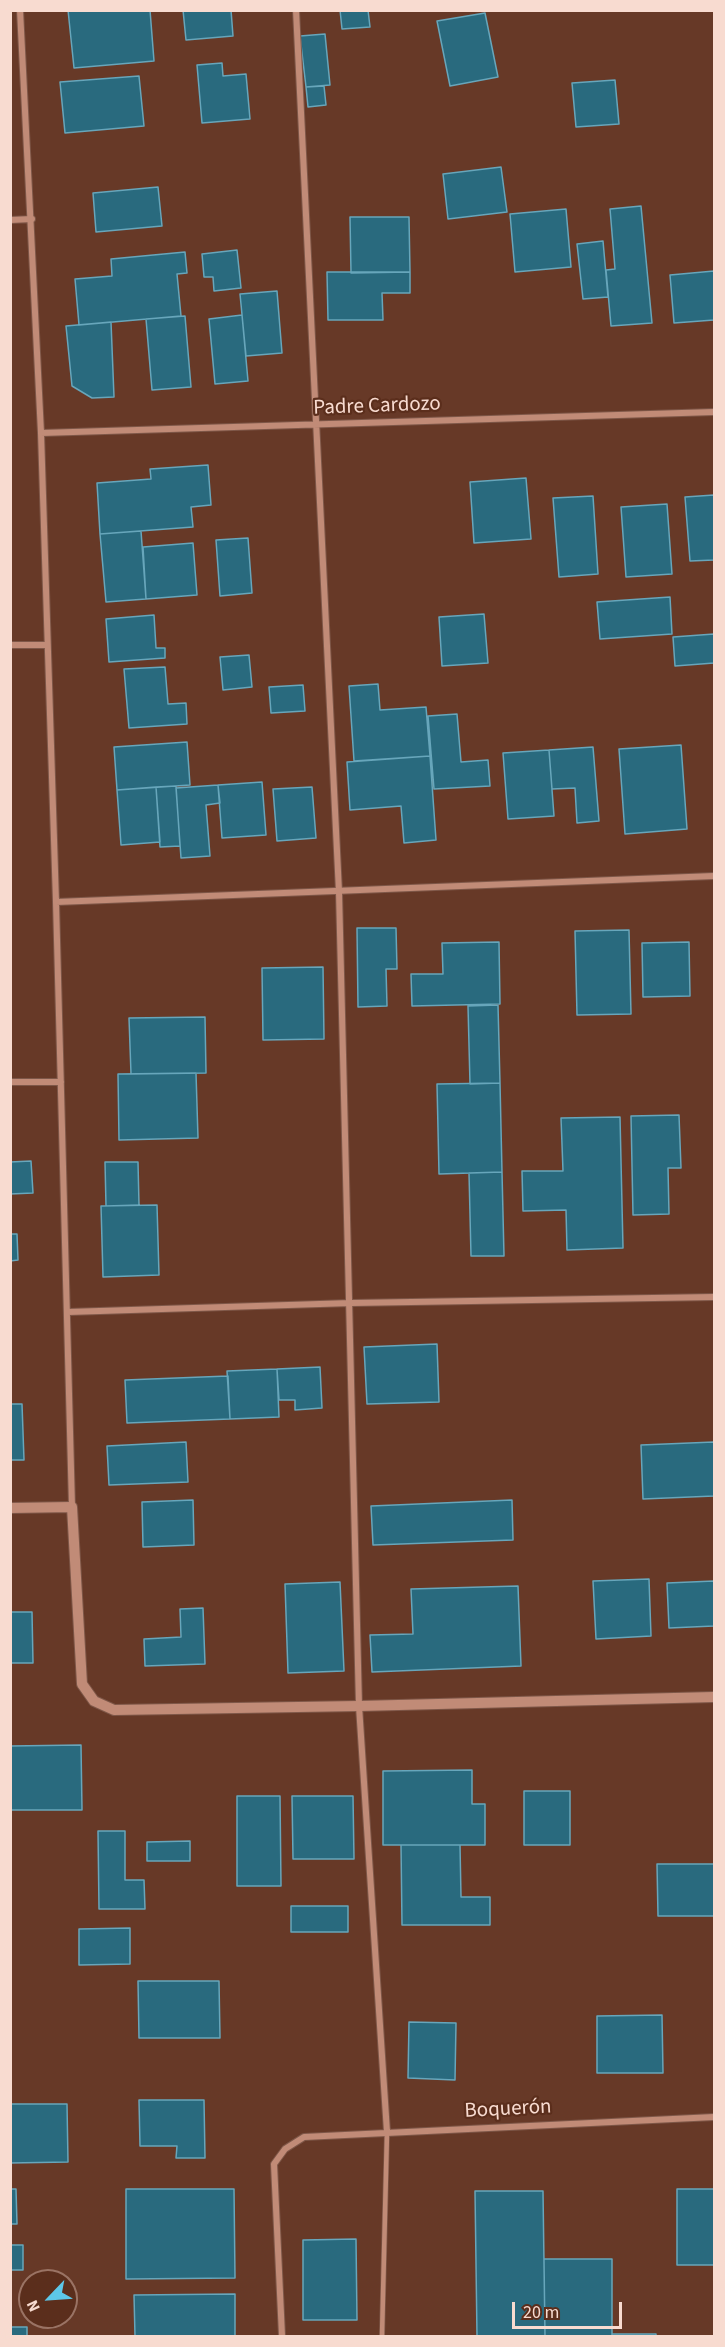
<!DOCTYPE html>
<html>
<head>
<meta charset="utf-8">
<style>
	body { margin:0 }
	#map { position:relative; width:725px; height:2347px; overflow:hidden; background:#673927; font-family:"Source Sans 3",sans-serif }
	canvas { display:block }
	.frame { position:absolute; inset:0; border:12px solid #f8dbd0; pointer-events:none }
	.north { position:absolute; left:18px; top:2269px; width:60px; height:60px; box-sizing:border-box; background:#5b2e1c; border:2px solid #9a7364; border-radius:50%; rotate:245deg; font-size:16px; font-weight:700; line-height:24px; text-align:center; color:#f8dbd0 }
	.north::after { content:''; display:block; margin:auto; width:21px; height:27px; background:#5dc7e8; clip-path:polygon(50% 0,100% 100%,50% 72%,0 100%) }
	.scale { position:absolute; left:512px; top:2302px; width:110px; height:27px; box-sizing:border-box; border:3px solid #f8dbd0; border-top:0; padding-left:8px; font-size:18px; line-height:21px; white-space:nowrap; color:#f8dbd0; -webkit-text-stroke:4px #5b2e1c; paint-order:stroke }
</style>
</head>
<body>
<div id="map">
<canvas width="725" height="2347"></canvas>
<div class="frame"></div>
<div class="north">N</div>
<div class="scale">20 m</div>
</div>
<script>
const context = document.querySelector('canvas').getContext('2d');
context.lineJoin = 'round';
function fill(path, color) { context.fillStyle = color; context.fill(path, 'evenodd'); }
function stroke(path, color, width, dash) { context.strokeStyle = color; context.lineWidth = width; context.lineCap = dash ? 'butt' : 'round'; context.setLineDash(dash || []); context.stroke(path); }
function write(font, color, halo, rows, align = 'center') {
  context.font = font + ' "Source Sans 3",sans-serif'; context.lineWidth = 4.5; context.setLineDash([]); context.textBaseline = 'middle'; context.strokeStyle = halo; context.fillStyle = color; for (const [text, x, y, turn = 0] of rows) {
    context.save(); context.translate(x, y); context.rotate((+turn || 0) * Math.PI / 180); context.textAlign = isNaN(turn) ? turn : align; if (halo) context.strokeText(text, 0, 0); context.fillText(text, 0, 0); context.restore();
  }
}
const building = new Path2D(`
	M 68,10 L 150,10 L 154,61 L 74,68 Z
	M 183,10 L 231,10 L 233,36 L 186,40 Z
	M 340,10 L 368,10 L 370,27 L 342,29 Z
	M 485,13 L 498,77 L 450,86 L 437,21 Z
	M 325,34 L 330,85 L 306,87 L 300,36 Z
	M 222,63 L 223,76 L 246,74 L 250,119 L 202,123 L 197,65 Z
	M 139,76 L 144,126 L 65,133 L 60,82 Z
	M 615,80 L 619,124 L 576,127 L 572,83 Z
	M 324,86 L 326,105 L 308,107 L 306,87 Z
	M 501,167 L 507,212 L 448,219 L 443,174 Z
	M 158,187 L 162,226 L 96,232 L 93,193 Z
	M 641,206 L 652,323 L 611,326 L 606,270 L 615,269 L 610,209 Z
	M 566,209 L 571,267 L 515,272 L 510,214 Z
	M 350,217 L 409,217 L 410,272 L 351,273 Z
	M 603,241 L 608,297 L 583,299 L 577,244 Z
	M 237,250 L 241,288 L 214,291 L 213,277 L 204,277 L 202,254 Z
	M 185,252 L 187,273 L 177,274 L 181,316 L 79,325 L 75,279 L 112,276 L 111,259 Z
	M 714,271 L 714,320 L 674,323 L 670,275 Z
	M 327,272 L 410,272 L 410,293 L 382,293 L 383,320 L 328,320 Z
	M 277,291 L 282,353 L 246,356 L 240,294 Z
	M 242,315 L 248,381 L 215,384 L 209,319 Z
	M 185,316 L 191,387 L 152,390 L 146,319 Z
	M 111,322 L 114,397 L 92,398 L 72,386 L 66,326 Z
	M 208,465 L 211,505 L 191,507 L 193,527 L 100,534 L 97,483 L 151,479 L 150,469 Z
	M 526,478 L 531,539 L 474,543 L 470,482 Z
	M 714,495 L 714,560 L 690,561 L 685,497 Z
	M 593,496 L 598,574 L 559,577 L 553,498 Z
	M 667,504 L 672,574 L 626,577 L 621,507 Z
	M 141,531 L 146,599 L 106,602 L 100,534 Z
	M 248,538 L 252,593 L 220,596 L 216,540 Z
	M 193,543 L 197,595 L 146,599 L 143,547 Z
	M 670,597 L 672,634 L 600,639 L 597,602 Z
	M 484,614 L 488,663 L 442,666 L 439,617 Z
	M 154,615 L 156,648 L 165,648 L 165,658 L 109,662 L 106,619 Z
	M 714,634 L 714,663 L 675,666 L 673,637 Z
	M 249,655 L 252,687 L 223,690 L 220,657 Z
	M 165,667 L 168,704 L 186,703 L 187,724 L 129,728 L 124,669 Z
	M 378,684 L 380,710 L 426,707 L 430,756 L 354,761 L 349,686 Z
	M 303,685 L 305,711 L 271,713 L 269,687 Z
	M 457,714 L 461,762 L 488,760 L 490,786 L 434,789 L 428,716 Z
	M 187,742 L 190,785 L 117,790 L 114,747 Z
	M 681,745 L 687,829 L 625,834 L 619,749 Z
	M 593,747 L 599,821 L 577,823 L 575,788 L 552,789 L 549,750 Z
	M 549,750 L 554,816 L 508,819 L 503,753 Z
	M 430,756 L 436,840 L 404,843 L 401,806 L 350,810 L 347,762 Z
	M 262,782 L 266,835 L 222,838 L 218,785 Z
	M 218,785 L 220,803 L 206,805 L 210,856 L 181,858 L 176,788 Z
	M 176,786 L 180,846 L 160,847 L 156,787 Z
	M 156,787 L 160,842 L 121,845 L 117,790 Z
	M 312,787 L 316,838 L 277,841 L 273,789 Z
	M 357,928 L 396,928 L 397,969 L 386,969 L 387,1006 L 358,1007 Z
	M 629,930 L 631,1014 L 577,1015 L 575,931 Z
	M 499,942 L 500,1004 L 412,1006 L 411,974 L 443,974 L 442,943 Z
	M 689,942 L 690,996 L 643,997 L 642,943 Z
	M 323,967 L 324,1039 L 263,1040 L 262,968 Z
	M 498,1005 L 500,1083 L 470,1084 L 468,1006 Z
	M 205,1017 L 206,1073 L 131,1074 L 129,1018 Z
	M 196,1073 L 198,1138 L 119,1140 L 118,1074 Z
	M 500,1083 L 502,1172 L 439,1174 L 437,1084 Z
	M 679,1115 L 681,1168 L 668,1168 L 669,1214 L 633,1215 L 631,1116 Z
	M 620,1117 L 623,1248 L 567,1250 L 566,1210 L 523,1211 L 522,1171 L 563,1171 L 561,1118 Z
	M 31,1161 L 33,1193 L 10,1194 L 10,1162 Z
	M 105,1162 L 138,1162 L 139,1205 L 106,1206 Z
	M 502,1172 L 504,1256 L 471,1256 L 469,1173 Z
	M 157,1205 L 159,1275 L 103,1277 L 101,1206 Z
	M 10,1234 L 17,1234 L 18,1260 L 10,1261 Z
	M 437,1344 L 439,1402 L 367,1404 L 364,1347 Z
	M 320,1367 L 322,1408 L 295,1410 L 295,1400 L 279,1400 L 277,1369 Z
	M 277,1369 L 279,1417 L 230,1419 L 227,1371 Z
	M 228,1376 L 230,1419 L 127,1423 L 125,1380 Z
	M 10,1404 L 22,1404 L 24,1460 L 10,1460 Z
	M 186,1442 L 188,1482 L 109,1485 L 107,1446 Z
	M 714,1442 L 714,1496 L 643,1499 L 641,1445 Z
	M 193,1500 L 194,1545 L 143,1547 L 142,1502 Z
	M 512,1500 L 513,1540 L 373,1545 L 371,1506 Z
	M 649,1579 L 651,1636 L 596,1639 L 593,1581 Z
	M 714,1581 L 714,1626 L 669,1628 L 667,1583 Z
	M 340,1582 L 344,1671 L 288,1673 L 285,1584 Z
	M 518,1586 L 521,1666 L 372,1672 L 370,1635 L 413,1634 L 411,1589 Z
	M 203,1608 L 205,1664 L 145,1666 L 144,1639 L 181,1637 L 180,1609 Z
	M 10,1612 L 32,1612 L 33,1663 L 10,1663 Z
	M 81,1745 L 82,1810 L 10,1810 L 10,1746 Z
	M 472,1770 L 472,1804 L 485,1804 L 485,1845 L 383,1845 L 383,1771 Z
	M 524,1791 L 570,1791 L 570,1845 L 524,1845 Z
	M 237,1796 L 280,1796 L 281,1886 L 237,1886 Z
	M 292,1796 L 353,1796 L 354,1859 L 293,1859 Z
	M 98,1831 L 125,1831 L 125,1880 L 144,1880 L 145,1909 L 99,1909 Z
	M 190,1841 L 190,1861 L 147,1861 L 147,1842 Z
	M 401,1845 L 460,1845 L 461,1897 L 490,1897 L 490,1925 L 402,1925 Z
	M 657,1864 L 714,1864 L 714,1916 L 658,1916 Z
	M 291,1906 L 348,1906 L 348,1932 L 291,1932 Z
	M 130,1928 L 130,1964 L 79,1965 L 79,1929 Z
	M 138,1981 L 219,1981 L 220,2038 L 139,2038 Z
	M 662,2015 L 663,2073 L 597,2073 L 597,2016 Z
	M 409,2022 L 456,2023 L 455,2080 L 408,2078 Z
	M 139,2100 L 204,2100 L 205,2158 L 176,2158 L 177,2146 L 140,2146 Z
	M 10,2104 L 67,2104 L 68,2162 L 10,2163 Z
	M 10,2189 L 16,2189 L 17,2224 L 10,2224 Z
	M 126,2189 L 234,2189 L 235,2278 L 126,2279 Z
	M 677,2189 L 714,2189 L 714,2265 L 677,2265 Z
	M 475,2191 L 543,2191 L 545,2336 L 477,2336 Z
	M 356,2239 L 357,2320 L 303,2320 L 303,2240 Z
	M 10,2245 L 23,2245 L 23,2270 L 10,2270 Z
	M 544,2259 L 612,2259 L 612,2336 L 545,2336 Z
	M 235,2294 L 235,2336 L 135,2336 L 134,2295 Z
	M 10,2327 L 27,2327 L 27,2336 L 10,2336 Z
	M 612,2334 L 656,2334 L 656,2336 L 612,2336 Z`);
fill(building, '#296a7e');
stroke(building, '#67a6bb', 1.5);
const service = new Path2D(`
	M 382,2336 L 387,2132`);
const minor = new Path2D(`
	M 20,10 L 41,433 L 56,902 L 72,1507
	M 296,10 L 339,892 L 359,1706 L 387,2132
	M 10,220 L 32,219
	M 41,433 L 714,412
	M 10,645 L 46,645
	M 56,902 L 714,876
	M 10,1082 L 61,1082
	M 68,1312 L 351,1303 L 714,1297
	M 282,2336 L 274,2164 L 285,2149 L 304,2137 L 714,2117`);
const tertiary = new Path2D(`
	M 10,1508 L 72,1507 L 82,1684 L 94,1701 L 114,1710 L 359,1706 L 714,1697`);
stroke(service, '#7e5748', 6);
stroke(minor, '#7e5748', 8);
stroke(tertiary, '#7e5748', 12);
stroke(service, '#c18b77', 4.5);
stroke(minor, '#c18b77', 6);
stroke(tertiary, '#c18b77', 10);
write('21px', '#f8dbd0', '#5b2e1c', [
	["Padre Cardozo",377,407,-2],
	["Boquerón",508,2110,-3]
]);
</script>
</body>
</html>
